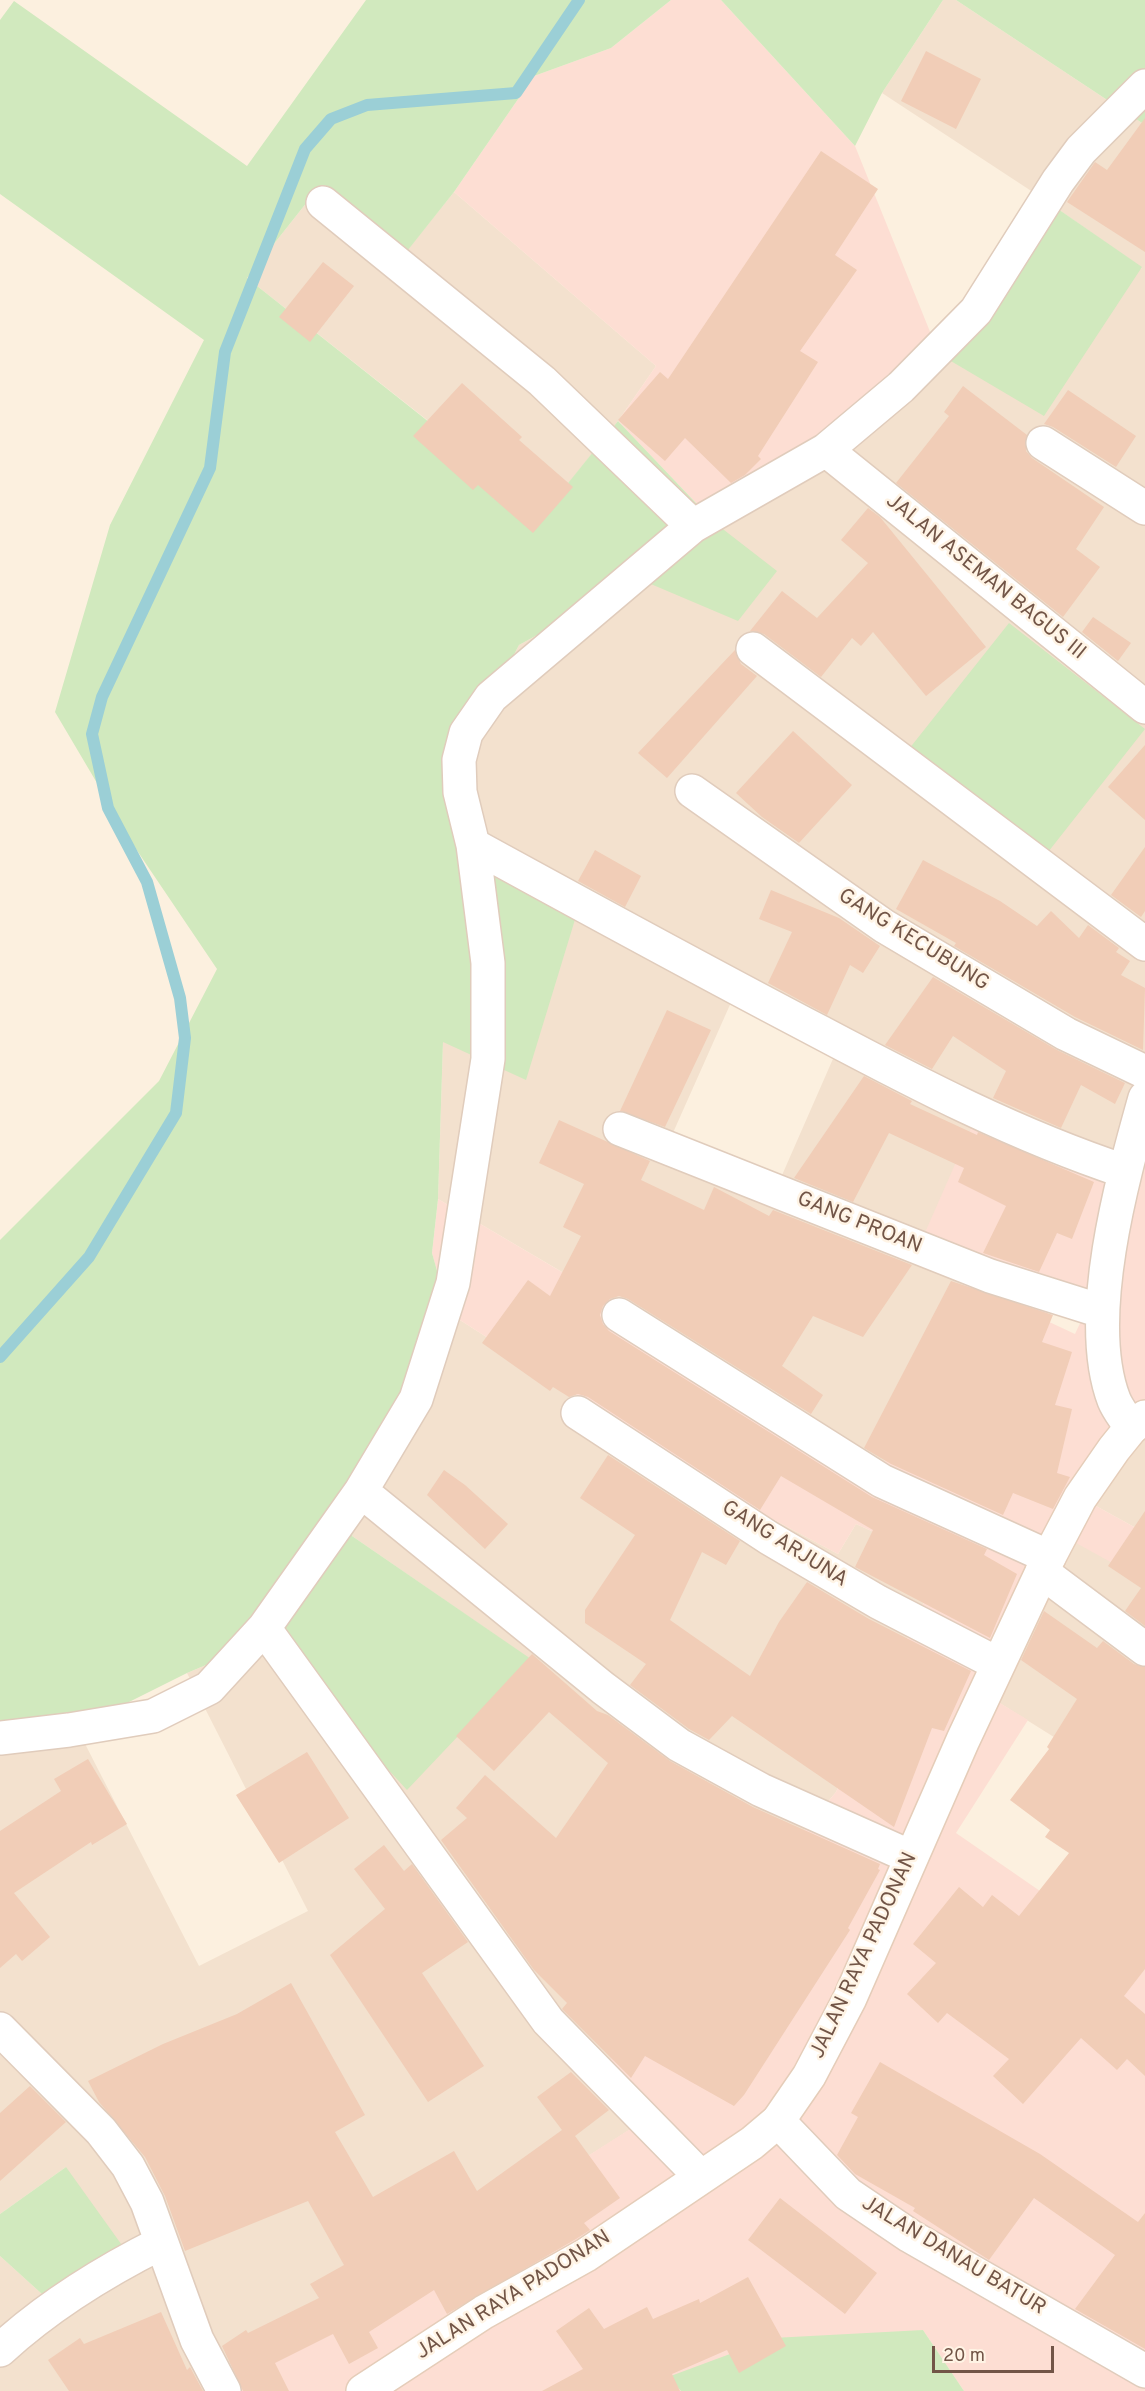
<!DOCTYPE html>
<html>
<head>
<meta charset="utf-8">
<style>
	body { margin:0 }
	#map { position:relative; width:1145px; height:2391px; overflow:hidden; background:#fcf0df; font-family:Overpass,sans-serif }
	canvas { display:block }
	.scale { position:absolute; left:932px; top:2346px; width:122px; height:27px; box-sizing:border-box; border:3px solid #725547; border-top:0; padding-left:8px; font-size:18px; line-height:21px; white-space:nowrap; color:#725547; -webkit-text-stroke:4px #fff4e5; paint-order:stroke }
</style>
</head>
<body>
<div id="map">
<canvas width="1145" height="2391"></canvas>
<div class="scale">20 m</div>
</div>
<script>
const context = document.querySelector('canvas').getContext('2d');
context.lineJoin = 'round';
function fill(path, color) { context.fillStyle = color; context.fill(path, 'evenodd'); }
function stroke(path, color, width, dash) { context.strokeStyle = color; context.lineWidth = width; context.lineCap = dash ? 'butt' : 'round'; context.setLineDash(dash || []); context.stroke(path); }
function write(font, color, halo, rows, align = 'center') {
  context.font = font + ' Overpass,sans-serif'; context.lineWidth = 5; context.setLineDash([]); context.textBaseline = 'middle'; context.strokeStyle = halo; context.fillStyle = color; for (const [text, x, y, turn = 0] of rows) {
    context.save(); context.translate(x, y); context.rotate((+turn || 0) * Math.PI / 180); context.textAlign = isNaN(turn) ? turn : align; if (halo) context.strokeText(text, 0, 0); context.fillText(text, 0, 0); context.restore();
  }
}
fill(new Path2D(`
	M 943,0 L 956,0 L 1145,125 L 1145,1077 L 1120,1168 L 976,1262 L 885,1462 L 438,1199 L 443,1042 L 503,863 L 455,770 L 519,645 L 639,579 L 939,354 L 1142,268 L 1045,200 L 882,93 ZM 737,989 L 843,1036 L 779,1182 L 672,1135 Z
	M 315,192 L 400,259 L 454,192 L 656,366 L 618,421 L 545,513 L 247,278 Z
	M 449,1313 L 763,1514 L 838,1554 L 856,1524 L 942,1563 L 836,1792 L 664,1999 L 650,2117 L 520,2199 L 412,2256 L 209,2391 L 0,2391 L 0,2256 L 64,2314 L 66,2167 L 0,2214 L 0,1733 L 82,1738 L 199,1966 L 308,1911 L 187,1673 L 268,1639 L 530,1659 L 352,1536 Z
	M 1145,1427 L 1145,1533 L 1087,1501 Z
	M 1066,1538 L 1145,1560 L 1145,1794 L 990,1697 Z`), '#f3e1ce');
fill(new Path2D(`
	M 671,0 L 721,0 L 855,146 L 939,354 L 715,523 L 618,421 L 656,366 L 454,192 L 534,76 L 611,48 Z
	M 1145,1077 L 1145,1427 L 1087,1501 L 1145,1533 L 1136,1576 L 1067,1538 L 990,1697 L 1028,1720 L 956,1833 L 1137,1958 L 1145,1945 L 1145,2391 L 964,2391 L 923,2330 L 669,2378 L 681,2391 L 209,2391 L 412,2256 L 520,2199 L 649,2117 L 601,2070 L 664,1999 L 836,1792 L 942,1563 L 856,1524 L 838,1554 L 763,1514 L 449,1313 L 432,1253 L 438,1199 L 884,1462 L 975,1263 L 920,1244 L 982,1103 L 1120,1167 ZM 1061,1286 L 1091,1300 L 1075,1334 L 1045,1320 Z`), '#fdded3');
fill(new Path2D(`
	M 366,0 L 671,0 L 611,48 L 534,76 L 454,192 L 400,260 L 315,192 L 247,278 L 544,513 L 618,421 L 715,523 L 777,571 L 738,621 L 639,579 L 519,645 L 455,769 L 503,862 L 577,913 L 526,1080 L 443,1042 L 438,1199 L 432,1253 L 449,1313 L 352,1536 L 531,1659 L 407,1790 L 268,1639 L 187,1673 L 77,1728 L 0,1733 L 0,1240 L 159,1081 L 217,969 L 136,849 L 55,712 L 110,525 L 204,340 L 0,194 L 0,20 L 14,1 L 247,166 Z
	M 721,0 L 943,0 L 882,93 L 855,146 Z
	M 956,0 L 1145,0 L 1145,125 Z
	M 1045,200 L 1142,267 L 1044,416 L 939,354 Z
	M 1009,623 L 1145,729 L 1041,861 L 905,754 Z
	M 66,2167 L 129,2255 L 64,2314 L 0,2256 L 0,2214 Z
	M 923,2330 L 964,2391 L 681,2391 L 668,2377 L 773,2338 Z`), '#d1e9be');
stroke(new Path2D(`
	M 0,1357 L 89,1257 L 176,1113 L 185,1038 L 180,998 L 147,882 L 108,808 L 92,734 L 102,697 L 210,468 L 225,352 L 305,149 L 331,119 L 367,105 L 516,93 L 579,0`), '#9bcfd6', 12);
fill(new Path2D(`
	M 926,51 L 981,79 L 956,129 L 901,101 Z
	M 1145,118 L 1145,252 L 1067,202 L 1095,162 L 1107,170 Z
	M 821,151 L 878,189 L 835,255 L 857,270 L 800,351 L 818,362 L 758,456 L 761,459 L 745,475 L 731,483 L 685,438 L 665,461 L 618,420 L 660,372 L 668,379 Z
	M 323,262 L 354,286 L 310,342 L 279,317 Z
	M 462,383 L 522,437 L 519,440 L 573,487 L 533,533 L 478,485 L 473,490 L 413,436 Z
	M 963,386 L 1027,435 L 1026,451 L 1032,458 L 1104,507 L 1076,549 L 1100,567 L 1063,617 L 896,483 L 949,416 L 944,412 Z
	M 1068,390 L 1136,436 L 1116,467 L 1053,427 L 1044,424 Z
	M 868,508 L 880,517 L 986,647 L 926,696 L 873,632 L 861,646 L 852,638 L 821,677 L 764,634 L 750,631 L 782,591 L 817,618 L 868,563 L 841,540 Z
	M 1093,617 L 1131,643 L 1118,661 L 1082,632 Z
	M 735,650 L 741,664 L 757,676 L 667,778 L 638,753 Z
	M 793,731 L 852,785 L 799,843 L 762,817 L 736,793 Z
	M 1145,745 L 1145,820 L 1108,787 Z
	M 1145,847 L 1145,911 L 1141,917 L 1111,895 Z
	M 595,850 L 641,876 L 625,907 L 578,881 Z
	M 923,860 L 1000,901 L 1037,926 L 1051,911 L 1079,938 L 1088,925 L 1119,948 L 1116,952 L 1130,961 L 1121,975 L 1145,988 L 1143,1050 L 1075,1017 L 954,946 L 956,943 L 896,909 Z
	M 771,890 L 839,918 L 880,946 L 863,973 L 850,965 L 827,1015 L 768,983 L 792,932 L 759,919 Z
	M 933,977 L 1057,1050 L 1125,1083 L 1115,1104 L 1081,1085 L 1061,1128 L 993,1098 L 1006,1071 L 953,1036 L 932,1069 L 885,1045 Z
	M 667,1010 L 711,1030 L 665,1127 L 620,1111 Z
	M 864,1076 L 912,1101 L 910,1104 L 977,1135 L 978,1132 L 1094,1182 L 1072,1239 L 1057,1233 L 1039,1272 L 983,1253 L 1006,1206 L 958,1182 L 964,1168 L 889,1133 L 853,1202 L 794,1178 Z
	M 559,1120 L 650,1161 L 641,1180 L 704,1210 L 714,1187 L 769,1216 L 773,1210 L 912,1265 L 863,1337 L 813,1316 L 782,1366 L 823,1395 L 811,1414 L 628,1299 L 619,1296 L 610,1299 L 603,1306 L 600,1315 L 603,1324 L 609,1331 L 872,1497 L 987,1549 L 984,1555 L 1017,1574 L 990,1638 L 855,1567 L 873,1530 L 781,1476 L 760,1510 L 588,1397 L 578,1394 L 569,1397 L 553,1387 L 550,1391 L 482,1343 L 528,1280 L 550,1296 L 581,1236 L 563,1227 L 584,1184 L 539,1163 Z
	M 951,1281 L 1053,1315 L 1042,1342 L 1072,1352 L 1055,1405 L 1072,1409 L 1057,1473 L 1070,1477 L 1053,1509 L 1013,1493 L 1003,1515 L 891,1464 L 864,1448 Z
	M 608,1455 L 740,1541 L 726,1565 L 702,1552 L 670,1620 L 750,1676 L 779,1622 L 807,1582 L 869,1619 L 971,1671 L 944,1731 L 932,1728 L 894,1827 L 732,1716 L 709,1740 L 689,1729 L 630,1685 L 646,1664 L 585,1623 L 585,1610 L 635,1535 L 580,1498 Z
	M 444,1470 L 465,1485 L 508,1524 L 485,1549 L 427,1495 Z
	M 1145,1511 L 1145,1626 L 1125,1611 L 1141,1588 L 1108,1566 Z
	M 1044,1611 L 1097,1648 L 1103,1641 L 1134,1664 L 1145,1667 L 1145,1969 L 1124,1996 L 1145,2014 L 1145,2076 L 1127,2059 L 1117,2070 L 1081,2038 L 1023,2104 L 993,2076 L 1009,2059 L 947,2013 L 938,2023 L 907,1994 L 936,1963 L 913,1944 L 959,1887 L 983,1907 L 992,1895 L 1019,1916 L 1069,1853 L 1045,1837 L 1050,1830 L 1010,1800 L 1049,1749 L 1047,1747 L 1077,1699 L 1021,1660 Z
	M 532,1654 L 597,1711 L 608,1715 L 670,1761 L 753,1807 L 880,1864 L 878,1869 L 880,1870 L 848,1928 L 850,1930 L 744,2095 L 734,2106 L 645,2056 L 631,2078 L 562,2009 L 567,2003 L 534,1970 L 441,1840 L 467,1818 L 456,1808 L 485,1775 L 556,1838 L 608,1763 L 549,1712 L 494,1771 L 456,1736 Z
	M 307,1752 L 349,1818 L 279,1863 L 236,1795 Z
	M 88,1759 L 127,1824 L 92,1845 L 91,1842 L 14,1893 L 50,1937 L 22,1961 L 16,1954 L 0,1968 L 0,1831 L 61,1791 L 54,1779 Z
	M 384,1845 L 404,1871 L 412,1864 L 468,1942 L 422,1973 L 484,2066 L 428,2102 L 330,1955 L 385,1909 L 354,1869 Z
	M 291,1983 L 365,2115 L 335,2132 L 373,2197 L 454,2151 L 477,2191 L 562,2130 L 537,2097 L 571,2072 L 609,2110 L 575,2136 L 620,2198 L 584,2223 L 590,2230 L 576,2239 L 447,2314 L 434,2290 L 369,2332 L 378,2348 L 349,2364 L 333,2334 L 275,2363 L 289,2391 L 243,2391 L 222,2346 L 246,2330 L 248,2333 L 319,2298 L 310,2284 L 344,2265 L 308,2201 L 185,2251 L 165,2196 L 145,2157 L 99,2102 L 88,2081 L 163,2044 L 237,2014 Z
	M 880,2062 L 1040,2154 L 1138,2222 L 1145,2213 L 1145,2349 L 1075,2309 L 1115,2255 L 1034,2198 L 989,2260 L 913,2211 L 915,2208 L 855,2174 L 837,2155 L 858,2117 L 851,2113 Z
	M 30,2086 L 66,2122 L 0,2181 L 0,2113 Z
	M 780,2198 L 877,2273 L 845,2314 L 748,2240 Z
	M 748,2277 L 786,2346 L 739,2373 L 727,2350 L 672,2374 L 680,2391 L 542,2391 L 583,2369 L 556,2331 L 589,2308 L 604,2329 L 647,2307 L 653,2319 L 699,2299 L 700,2303 Z
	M 161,2312 L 187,2370 L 190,2367 L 203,2391 L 69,2391 L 48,2360 L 80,2338 L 84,2344 Z`), '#f1cdb7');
const minor = new Path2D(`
	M 323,203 L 542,381 L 693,526
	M 1043,443 L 1145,508
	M 826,450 L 1145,707
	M 753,649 L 1145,944
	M 692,791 L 884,926 L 1066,1034 L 1145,1072
	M 473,845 C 588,908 703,971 820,1032 C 920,1085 1016,1135 1124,1171
	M 620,1129 L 990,1276 L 1101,1311
	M 619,1315 L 882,1481 L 1049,1557
	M 578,1413 L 769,1538 L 878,1602 L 998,1664
	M 1131,1428 C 1126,1419 1118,1410 1114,1400 C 1083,1319 1122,1180 1145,1098
	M 361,1491 L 603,1688 L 679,1745 L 761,1790 L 911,1857
	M 1042,1572 L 1145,1649
	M 264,1628 L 548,2021 L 700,2176
	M 0,1738 L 69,1730 L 153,1716 L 209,1688 L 264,1628 L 361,1491 L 416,1399 L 453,1283 L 488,1059 L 488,963 L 473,845 L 460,792 L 459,760 L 466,733 L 491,697 L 693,526 L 826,450 L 901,387 L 976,311 L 1058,181 L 1081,150 L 1145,86
	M 0,2029 L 101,2131 L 128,2166 L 147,2202 L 197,2340 L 224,2391
	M 778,2121 L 848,2194 L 910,2236 L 1145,2371
	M 0,2350 C 48,2306 103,2272 161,2243`);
const secondary = new Path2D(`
	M 363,2391 L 484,2312 L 586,2255 L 752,2143 L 778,2121 L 809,2076 L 850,1998 L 963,1740 L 1049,1557 L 1080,1498 L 1114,1449 L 1131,1428 L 1145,1417`);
stroke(minor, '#e0ccbc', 36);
stroke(secondary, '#e5cdb9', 36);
stroke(minor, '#fff', 33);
stroke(secondary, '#fff', 33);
write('21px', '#725547', '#fff4e5', [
	["JALAN ASEMAN BAGUS III",985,578,39],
	["GANG KECUBUNG",913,941,32],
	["GANG PROAN",859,1224,22],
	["GANG ARJUNA",784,1545,32],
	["JALAN RAYA PADONAN",865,1956,-65],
	["JALAN DANAU BATUR",953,2257,31],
	["JALAN RAYA PADONAN",514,2296,-32]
]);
</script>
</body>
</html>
